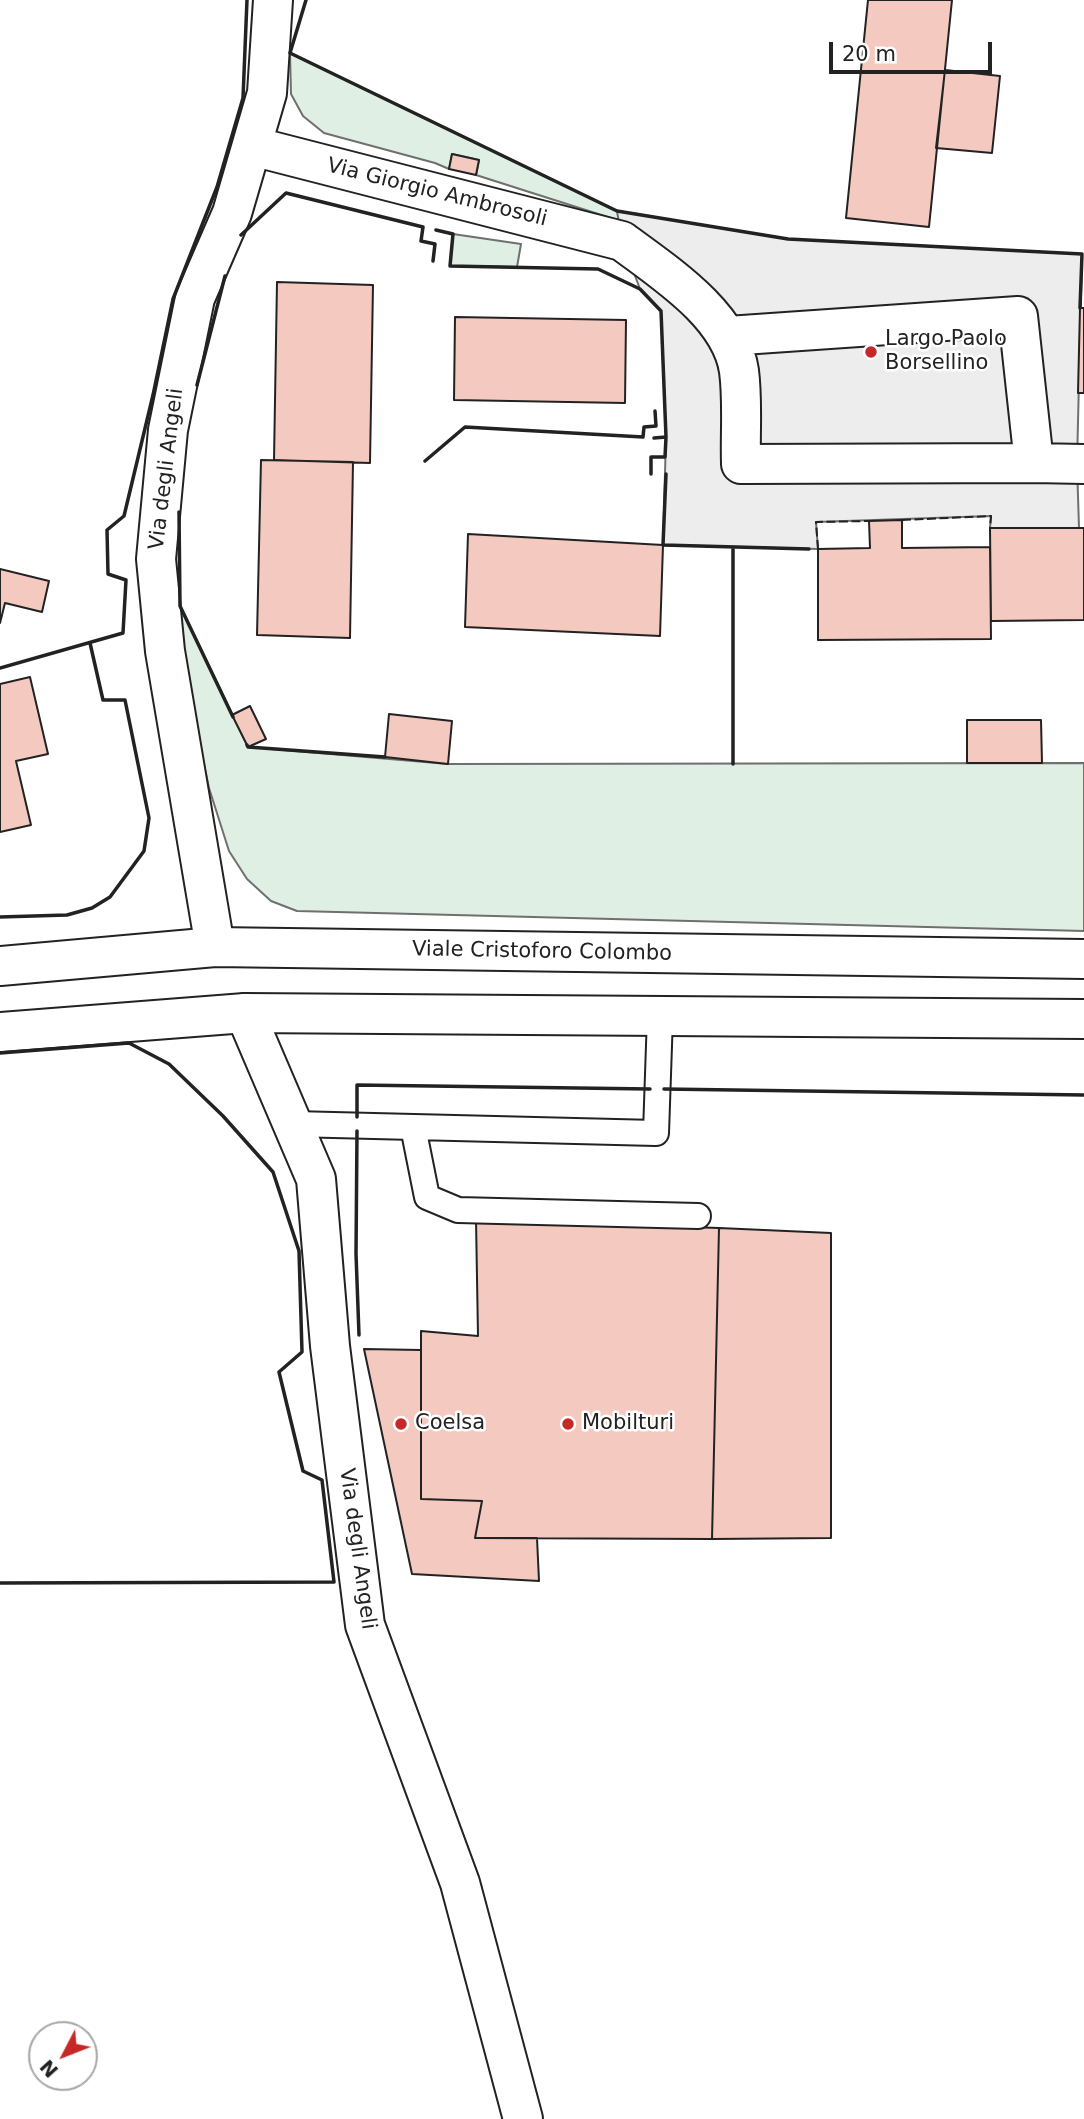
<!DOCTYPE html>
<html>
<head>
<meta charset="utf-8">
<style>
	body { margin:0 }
	#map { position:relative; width:1084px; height:2119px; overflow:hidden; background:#fff; font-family:"DejaVu Sans",sans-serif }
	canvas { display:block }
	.north { position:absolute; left:28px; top:2021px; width:70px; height:70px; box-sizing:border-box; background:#fff; border:2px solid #a7a7a7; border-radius:50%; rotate:228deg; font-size:19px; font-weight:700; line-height:28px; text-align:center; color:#222 }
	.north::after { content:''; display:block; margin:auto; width:24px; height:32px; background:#c62828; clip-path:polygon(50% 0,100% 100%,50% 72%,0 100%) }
	.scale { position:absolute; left:829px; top:42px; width:163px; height:32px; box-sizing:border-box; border:4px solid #222; border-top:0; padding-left:9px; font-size:21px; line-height:24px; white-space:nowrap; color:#222; -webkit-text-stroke:5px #fff; paint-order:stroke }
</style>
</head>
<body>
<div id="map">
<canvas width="1084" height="2119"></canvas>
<div class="north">N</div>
<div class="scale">20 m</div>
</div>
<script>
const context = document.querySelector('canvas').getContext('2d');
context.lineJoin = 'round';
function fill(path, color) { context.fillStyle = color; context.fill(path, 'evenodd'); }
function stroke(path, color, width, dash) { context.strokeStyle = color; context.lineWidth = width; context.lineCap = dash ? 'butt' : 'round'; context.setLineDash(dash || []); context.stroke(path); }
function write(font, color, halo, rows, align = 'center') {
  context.font = font + ' "DejaVu Sans",sans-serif'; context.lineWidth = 5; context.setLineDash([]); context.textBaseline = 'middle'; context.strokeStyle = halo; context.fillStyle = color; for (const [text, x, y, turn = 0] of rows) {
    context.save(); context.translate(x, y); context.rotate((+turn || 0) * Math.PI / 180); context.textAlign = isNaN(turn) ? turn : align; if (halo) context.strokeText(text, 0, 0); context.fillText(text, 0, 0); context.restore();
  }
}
const green = new Path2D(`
	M 290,53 L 617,211 L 788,239 L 639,227 L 476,175 L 479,160 L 452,154 L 449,169 L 435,163 L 324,133 L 303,116 L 291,94 Z
	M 453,234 L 521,244 L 517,267 L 450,266 Z
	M 180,606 L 248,747 L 448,764 L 1084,763 L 1084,931 L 297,911 L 271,901 L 247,879 L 229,851 L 209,788 L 174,624 Z`);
fill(green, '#e0efe3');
stroke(green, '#6f6f6f', 2);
const parking = new Path2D(`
	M 617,211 L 788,239 L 1082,254 L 1077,464 L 1079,528 L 990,528 L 991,516 L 816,522 L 818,549 L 663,545 L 666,437 L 661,311 L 640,289 L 622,241 Z`);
fill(parking, '#ededed');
stroke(parking, '#6f6f6f', 2);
const building = new Path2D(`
	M 868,0 L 952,0 L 929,227 L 846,218 Z
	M 945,70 L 1000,76 L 992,153 L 936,148 Z
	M 452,154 L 479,160 L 476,175 L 449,169 Z
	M 277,282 L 373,285 L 370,463 L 274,460 Z
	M 1080,308 L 1084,308 L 1084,393 L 1078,393 Z
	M 455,317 L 626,320 L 625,403 L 454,400 Z
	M 261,460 L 353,462 L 350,638 L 257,635 Z
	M 902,520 L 902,548 L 990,547 L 991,639 L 818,640 L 818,549 L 870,548 L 869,521 Z
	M 990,528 L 1084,528 L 1084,620 L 991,621 Z
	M 468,534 L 663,545 L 660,636 L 465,627 Z
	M 0,569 L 49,581 L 42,612 L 5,603 L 0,623 Z
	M 30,677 L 48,754 L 16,761 L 31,825 L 0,832 L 0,684 Z
	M 250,706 L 266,739 L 248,747 L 232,715 Z
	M 389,714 L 452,721 L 448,764 L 385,757 Z
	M 967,720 L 1041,720 L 1042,763 L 967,763 Z
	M 476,1220 L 719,1228 L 712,1539 L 475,1538 L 482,1501 L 421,1499 L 421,1331 L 478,1336 Z
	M 719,1228 L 831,1233 L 831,1538 L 712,1539 Z
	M 364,1349 L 421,1350 L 421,1499 L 482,1501 L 475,1538 L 537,1538 L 539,1581 L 412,1574 Z`);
fill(building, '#f3c9c0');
stroke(building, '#222', 2);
const service = new Path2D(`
	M 293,1124 L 656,1133 L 660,1016
	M 413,1127 L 427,1197 L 458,1210 L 698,1216`);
const minor = new Path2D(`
	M 252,146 L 622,241 C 665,273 731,315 739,371 C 743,401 740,434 741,464 L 1034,463 L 1018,316 L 728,336
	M 1034,463 L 1084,464
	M 215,947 L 165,651 L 156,559 L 168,430 L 195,298 L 232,213 L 267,93 L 273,0
	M 245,1013 L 316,1179 L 330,1346 L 365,1625 L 460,1883 L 523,2119`);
const primary = new Path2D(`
	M 0,966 L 215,947 L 1084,959
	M 0,1032 L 245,1013 L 1084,1019`);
stroke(service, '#222', 28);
stroke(minor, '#222', 42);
stroke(primary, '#222', 42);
stroke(service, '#fff', 24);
stroke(minor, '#fff', 38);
stroke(primary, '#fff', 38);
stroke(new Path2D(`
	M 902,520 L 991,516 L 990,528
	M 818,549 L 816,522 L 869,521`), '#222', 2, [9, 3.5]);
stroke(new Path2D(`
	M 306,0 L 290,53 L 617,211 L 788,239 L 1082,254 L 1080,308
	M 436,230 L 453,234 L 450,266 L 598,269 L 640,289 L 661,311 L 666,437 L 654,438
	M 241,235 L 286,193 L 423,227 L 421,241 L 435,244 L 433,261
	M 197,385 L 225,276
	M 425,461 L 465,427 L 643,437 L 644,427 L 656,426 L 655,411
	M 651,474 L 651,457 L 665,457 L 666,437
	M 666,474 L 663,545 L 809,549
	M 179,512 L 180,606 L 233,717
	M 733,547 L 733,764
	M 0,668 L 123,633 L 126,580 L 108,574 L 107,530 L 124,516 L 153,395 L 173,299 L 217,187 L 243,98 L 247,0
	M 247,745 L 248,747 L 385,757
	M 0,917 L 67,915 L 92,908 L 110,897 L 144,851 L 149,818 L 125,700 L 103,700 L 90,643
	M 0,1053 L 129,1043 L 169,1064 L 223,1116 L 273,1172 L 299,1251 L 302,1352 L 279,1372 L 303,1471 L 322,1480 L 334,1582 L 0,1583
	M 664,1089 L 1084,1095
	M 357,1117 L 357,1085 L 650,1089
	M 357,1131 L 356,1254 L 359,1335`), '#222', 3.5);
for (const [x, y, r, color] of [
	[871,352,7,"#c62828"],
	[401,1424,7,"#c62828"],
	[568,1424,7,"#c62828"]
]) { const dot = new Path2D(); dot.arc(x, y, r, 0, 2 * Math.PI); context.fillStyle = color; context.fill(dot); stroke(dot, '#fff', 2.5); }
write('21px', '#222', '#fff', [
	["Via Giorgio Ambrosoli",437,193,14],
	["Via degli Angeli",167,469,-83],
	["Viale Cristoforo Colombo",542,952,1],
	["Via degli Angeli",357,1549,82]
]);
write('21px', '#222', '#fff', [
	["Largo Paolo",885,340],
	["Borsellino",885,364],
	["Coelsa",415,1424],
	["Mobilturi",582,1424]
], 'left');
</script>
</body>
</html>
